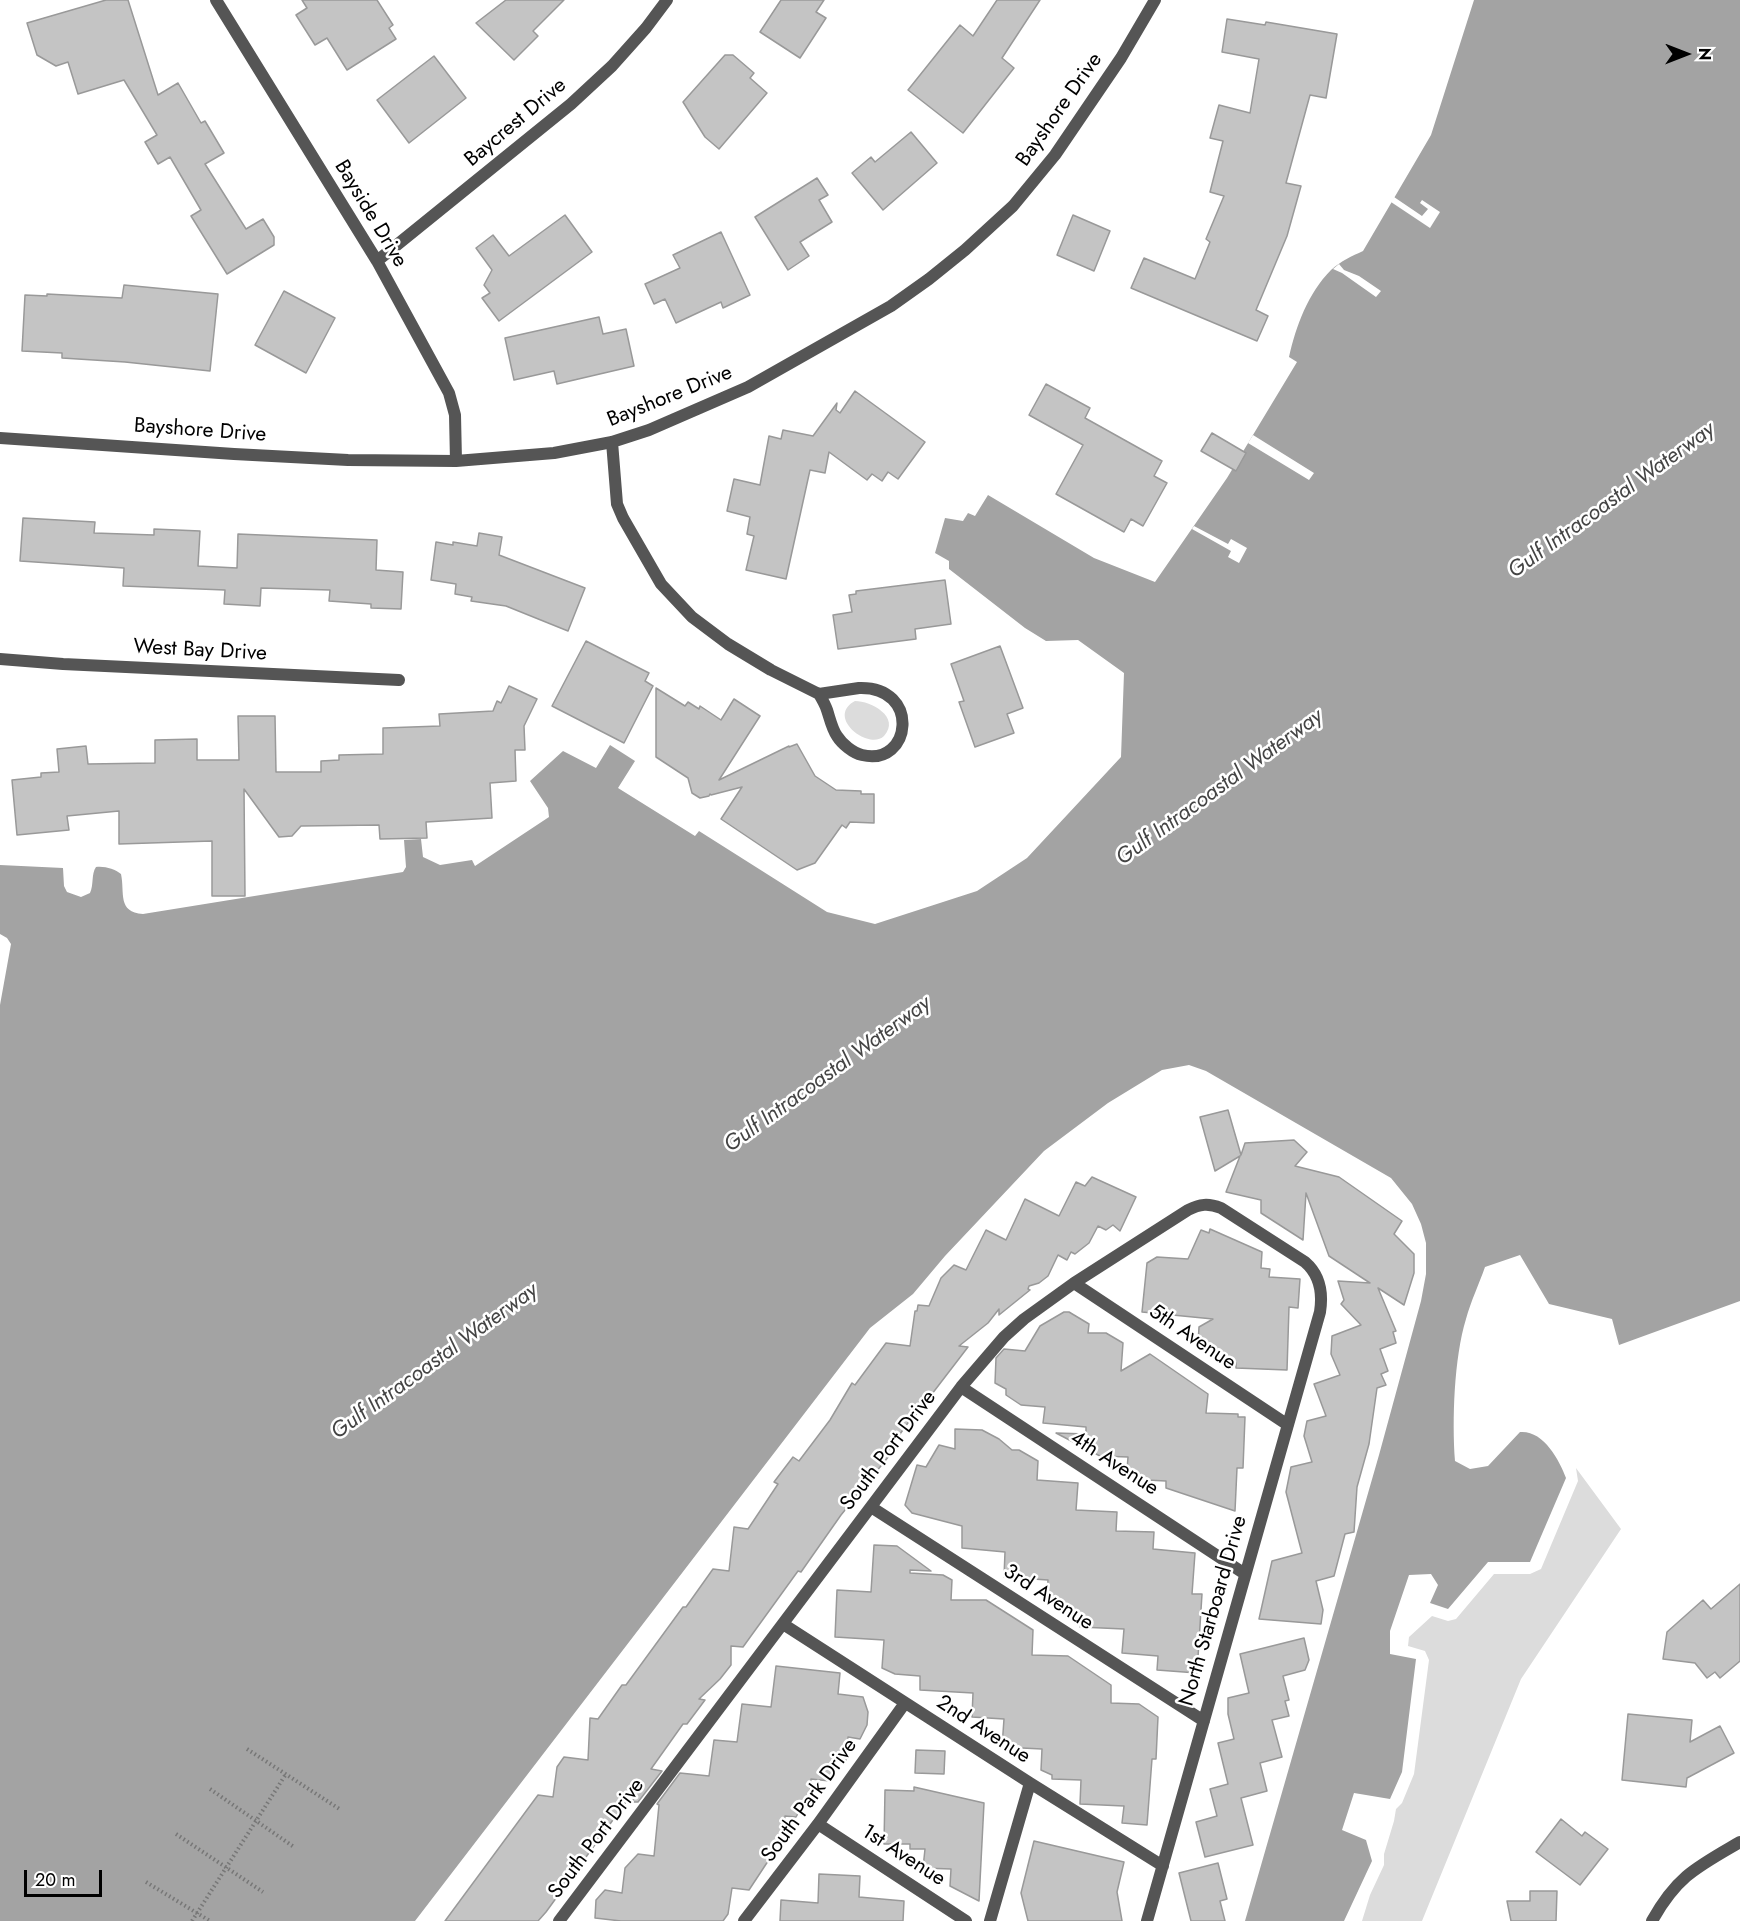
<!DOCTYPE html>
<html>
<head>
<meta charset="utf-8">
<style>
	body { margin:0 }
	#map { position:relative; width:1740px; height:1921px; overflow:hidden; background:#fff; font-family:Jost,sans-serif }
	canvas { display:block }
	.north { position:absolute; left:1656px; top:24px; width:60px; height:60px; -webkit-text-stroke:4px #fff; paint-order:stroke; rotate:90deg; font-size:16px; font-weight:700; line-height:24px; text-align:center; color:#000 }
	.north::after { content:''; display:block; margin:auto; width:21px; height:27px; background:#000; clip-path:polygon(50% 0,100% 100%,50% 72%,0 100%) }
	.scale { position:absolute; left:24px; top:1870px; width:78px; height:27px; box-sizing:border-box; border:3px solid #000; border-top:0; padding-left:8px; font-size:18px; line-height:21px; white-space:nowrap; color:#000; -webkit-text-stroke:4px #fff; paint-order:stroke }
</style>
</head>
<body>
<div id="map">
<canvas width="1740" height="1921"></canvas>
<div class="north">N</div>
<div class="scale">20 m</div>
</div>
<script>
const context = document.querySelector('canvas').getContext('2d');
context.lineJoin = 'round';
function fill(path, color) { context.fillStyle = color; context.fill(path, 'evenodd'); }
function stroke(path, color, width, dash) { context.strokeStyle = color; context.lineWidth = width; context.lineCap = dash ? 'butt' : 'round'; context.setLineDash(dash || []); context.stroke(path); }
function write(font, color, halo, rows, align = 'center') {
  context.font = font + ' Jost,sans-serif'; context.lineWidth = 5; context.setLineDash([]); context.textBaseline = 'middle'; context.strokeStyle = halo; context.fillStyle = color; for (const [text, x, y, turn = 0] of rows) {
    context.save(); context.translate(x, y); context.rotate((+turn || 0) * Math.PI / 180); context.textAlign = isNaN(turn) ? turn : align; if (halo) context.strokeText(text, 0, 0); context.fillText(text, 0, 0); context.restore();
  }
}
fill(new Path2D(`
	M 855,701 C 871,701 901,717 884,736 C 869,751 825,717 855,701 Z
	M 1576,1468 L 1621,1529 L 1521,1679 L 1422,1921 L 1362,1921 L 1370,1895 L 1384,1865 L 1384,1854 L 1394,1821 L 1396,1809 L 1402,1803 L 1414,1774 L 1429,1660 L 1425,1651 L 1408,1646 L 1409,1637 L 1432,1616 L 1448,1621 L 1456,1619 L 1494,1574 L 1530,1574 L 1541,1569 L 1578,1481 Z`), '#dcdcdc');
fill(new Path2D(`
	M 1474,0 L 1740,0 L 1740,1301 L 1619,1345 L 1612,1319 L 1549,1304 L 1520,1255 L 1485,1267 C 1479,1284 1471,1301 1466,1319 C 1454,1358 1452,1420 1455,1461 L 1470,1469 L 1488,1466 L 1520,1432 C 1543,1430 1559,1459 1566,1478 L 1530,1562 L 1488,1562 L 1448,1609 L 1430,1603 L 1438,1585 L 1431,1574 L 1409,1575 L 1390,1631 L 1390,1654 L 1416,1659 L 1402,1772 L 1390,1799 L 1354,1793 L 1342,1830 L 1366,1840 L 1372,1861 L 1344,1921 L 1245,1921 L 1379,1455 L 1421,1301 L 1426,1274 L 1426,1243 L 1421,1224 L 1412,1204 L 1391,1178 L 1206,1071 L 1189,1065 L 1162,1070 L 1108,1103 L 1044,1151 L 945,1256 L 913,1294 L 870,1328 L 415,1921 L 0,1921 L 0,1005 L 11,944 L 7,938 L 0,934 L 0,865 L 63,868 L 64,886 L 67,892 L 81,897 L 90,893 C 94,885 91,874 96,867 C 105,866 115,869 121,874 C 125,893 117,912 143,914 L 403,872 L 406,867 L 404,840 L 421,839 L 423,857 L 440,865 L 472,860 L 475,866 L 549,817 L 548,808 L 530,781 L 563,751 L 596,768 L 610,745 L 635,761 L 618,788 L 695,836 L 699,831 L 827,912 L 875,924 L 977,891 L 1027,858 L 1121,757 L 1124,673 L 1078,640 L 1046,641 L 1025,628 L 949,569 L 949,561 L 935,553 L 945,518 L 963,521 L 968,513 L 975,516 L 988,495 L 1094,558 L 1155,582 L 1227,478 L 1297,362 L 1289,357 C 1296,326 1308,293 1331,270 C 1341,261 1352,256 1363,251 L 1431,135 Z`), '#a3a3a3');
fill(new Path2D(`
	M 1394,197 L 1422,216 L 1428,209 L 1420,203 L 1422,200 L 1440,212 L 1430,228 L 1391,202 Z
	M 1339,264 L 1344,270 L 1359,276 L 1381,291 L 1376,297 L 1342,273 L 1333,269 Z
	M 1253,435 L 1314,473 L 1309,480 L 1248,443 Z
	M 1194,526 L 1228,544 L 1231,539 L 1247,548 L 1239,563 L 1228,557 L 1231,551 L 1192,529 Z`), '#fff');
const building = new Path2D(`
	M 106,0 L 128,0 L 158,95 L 178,83 L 201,123 L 205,121 L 224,153 L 205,164 L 246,229 L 263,219 L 274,237 L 274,245 L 227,274 L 191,216 L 201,210 L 170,157 L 158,164 L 145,142 L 157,135 L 124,80 L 78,94 L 68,62 L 56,66 L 37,55 L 27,23 Z
	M 302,0 L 377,0 L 393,25 L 389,28 L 396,39 L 347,70 L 327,38 L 315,45 L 296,15 L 307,8 Z
	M 506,0 L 564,0 L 533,31 L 538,36 L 514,60 L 476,23 Z
	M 781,0 L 824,0 L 816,12 L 826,18 L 800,58 L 760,32 Z
	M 997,0 L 1040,0 L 1002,58 L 1014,68 L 963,133 L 908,90 L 960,25 L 973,36 Z
	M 1227,19 L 1265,25 L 1266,22 L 1337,34 L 1326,98 L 1310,95 L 1286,183 L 1301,186 L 1287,236 L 1256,310 L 1268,316 L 1257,341 L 1131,288 L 1144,258 L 1195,279 L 1210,242 L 1206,239 L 1224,196 L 1210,192 L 1223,141 L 1210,138 L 1219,105 L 1250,113 L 1259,59 L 1222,52 Z
	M 725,55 L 733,55 L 754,73 L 750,78 L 767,93 L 719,149 L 705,137 L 683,102 Z
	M 434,56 L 466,98 L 409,143 L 377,100 Z
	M 911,132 L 937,163 L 883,210 L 852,173 L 871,157 L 875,162 Z
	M 817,178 L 828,195 L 819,200 L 832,222 L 800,242 L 809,256 L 788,270 L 755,217 Z
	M 565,215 L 592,252 L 499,321 L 482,298 L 490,293 L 484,285 L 492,270 L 476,248 L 493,235 L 509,256 Z
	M 1073,215 L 1110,231 L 1094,271 L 1057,255 Z
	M 721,232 L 750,295 L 723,308 L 721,302 L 676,323 L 665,299 L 654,304 L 645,284 L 680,268 L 673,255 Z
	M 124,285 L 218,294 L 210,371 L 125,362 L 62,358 L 62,353 L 22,351 L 25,295 L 47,296 L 47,294 L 122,298 Z
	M 284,291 L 335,318 L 306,373 L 255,345 Z
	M 599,317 L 603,334 L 626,329 L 634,366 L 557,384 L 554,371 L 514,380 L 505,338 Z
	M 1046,384 L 1090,408 L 1085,418 L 1162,461 L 1154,476 L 1167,483 L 1143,526 L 1131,519 L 1124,532 L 1056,494 L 1083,445 L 1029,415 Z
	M 855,391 L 925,442 L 898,479 L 888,472 L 882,481 L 872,474 L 867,480 L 829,452 L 825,473 L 810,470 L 786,579 L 746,570 L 754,536 L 747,534 L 750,517 L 727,511 L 734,479 L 760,485 L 769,436 L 781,439 L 783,430 L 813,436 L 837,403 L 836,410 L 840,413 Z
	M 1212,433 L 1246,453 L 1236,471 L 1201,451 Z
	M 23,518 L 95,522 L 94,533 L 154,535 L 154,529 L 200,531 L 198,566 L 237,568 L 238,534 L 377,540 L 376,570 L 403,572 L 401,609 L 371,608 L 371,604 L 329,601 L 330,590 L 261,588 L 260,606 L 224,604 L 225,590 L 123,586 L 124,568 L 20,561 Z
	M 479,533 L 502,537 L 499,555 L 585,588 L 568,631 L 506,606 L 471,601 L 472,597 L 455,594 L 456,584 L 431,580 L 436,542 L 453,545 L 453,542 L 477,546 Z
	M 945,580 L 951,624 L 915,629 L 916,639 L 838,649 L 833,615 L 852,612 L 849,595 L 856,594 L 856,591 Z
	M 586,641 L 649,673 L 645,681 L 653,686 L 624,743 L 552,706 Z
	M 1000,646 L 1023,708 L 1007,714 L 1014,733 L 975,747 L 959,702 L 964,701 L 951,664 Z
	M 509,686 L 537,699 L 524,726 L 525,750 L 515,750 L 516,781 L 490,783 L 492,818 L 426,822 L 427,838 L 380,839 L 379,825 L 301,826 L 292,836 L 279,837 L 244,789 L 245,896 L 212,896 L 212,841 L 119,844 L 119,811 L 67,816 L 69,830 L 17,835 L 12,780 L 41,777 L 41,773 L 59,772 L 57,749 L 86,746 L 88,764 L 155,763 L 155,740 L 197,739 L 197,760 L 239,760 L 238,716 L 275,716 L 276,772 L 321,772 L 321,761 L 339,760 L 339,755 L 383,754 L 383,728 L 440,726 L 439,714 L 493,711 L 497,701 L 501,703 Z
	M 656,688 L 685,706 L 688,702 L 699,709 L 700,706 L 721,720 L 734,699 L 760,716 L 719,780 L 789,746 L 789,747 L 797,744 L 815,776 L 836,790 L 861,791 L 861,794 L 874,794 L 874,823 L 850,822 L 846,828 L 842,825 L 815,863 L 797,870 L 721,819 L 742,787 L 711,795 L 710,794 L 709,796 L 700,798 L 692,793 L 688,778 L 656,757 Z
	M 1228,1110 L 1241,1155 L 1245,1143 L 1294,1140 L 1307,1152 L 1295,1166 L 1339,1177 L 1402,1221 L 1394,1234 L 1414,1254 L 1414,1273 L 1404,1305 L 1378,1288 L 1396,1331 L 1393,1332 L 1396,1343 L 1380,1349 L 1388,1371 L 1381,1374 L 1386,1385 L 1377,1388 L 1369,1444 L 1357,1487 L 1354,1532 L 1345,1534 L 1334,1576 L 1316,1581 L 1323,1610 L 1321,1624 L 1259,1619 L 1272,1561 L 1302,1553 L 1286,1492 L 1291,1467 L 1312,1462 L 1304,1436 L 1307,1421 L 1326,1416 L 1314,1384 L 1340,1375 L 1331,1354 L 1332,1336 L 1361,1325 L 1341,1304 L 1344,1300 L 1338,1281 L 1370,1283 L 1329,1256 L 1306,1193 L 1303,1240 L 1261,1213 L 1261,1200 L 1226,1192 L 1240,1156 L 1215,1171 L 1200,1117 Z
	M 1092,1177 L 1136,1197 L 1120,1231 L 1113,1225 L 1106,1230 L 1098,1226 L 1089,1243 L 1075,1254 L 1071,1252 L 1067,1260 L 1058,1255 L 1048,1276 L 1039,1283 L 1029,1286 L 1028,1289 L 1030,1290 L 999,1315 L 999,1309 L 988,1323 L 959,1346 L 968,1347 L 912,1420 L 910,1420 L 885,1455 L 889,1456 L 841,1515 L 801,1572 L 798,1571 L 743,1647 L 731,1646 L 731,1665 L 720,1679 L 699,1699 L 705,1700 L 687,1724 L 683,1724 L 651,1769 L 662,1771 L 638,1802 L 633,1802 L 634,1791 L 546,1912 L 538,1921 L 445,1921 L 538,1795 L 553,1797 L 557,1767 L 564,1757 L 588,1760 L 590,1718 L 598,1719 L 622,1685 L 626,1685 L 683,1607 L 686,1607 L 713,1569 L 729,1571 L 734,1527 L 748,1529 L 778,1484 L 774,1482 L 793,1457 L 799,1461 L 830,1420 L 852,1383 L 855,1385 L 886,1343 L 910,1346 L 915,1311 L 917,1311 L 918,1305 L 929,1306 L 941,1278 L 954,1265 L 966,1270 L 986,1230 L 1006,1240 L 1025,1199 L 1059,1216 L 1076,1182 L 1085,1186 Z
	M 1210,1229 L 1262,1252 L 1261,1268 L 1270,1269 L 1269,1277 L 1300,1279 L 1298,1308 L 1289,1307 L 1287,1370 L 1236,1368 L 1236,1363 L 1198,1344 L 1199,1327 L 1213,1319 L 1142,1312 L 1147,1263 L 1157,1257 L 1188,1259 L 1201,1230 L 1209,1233 Z
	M 1064,1312 L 1069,1312 L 1089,1324 L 1088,1333 L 1106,1333 L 1123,1343 L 1121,1371 L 1150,1354 L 1208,1394 L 1206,1413 L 1238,1414 L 1238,1417 L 1245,1417 L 1243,1468 L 1237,1468 L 1235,1511 L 1166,1488 L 1166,1481 L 1146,1480 L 1127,1470 L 1128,1457 L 1100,1456 L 1056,1433 L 1086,1434 L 1086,1427 L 1043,1423 L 1045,1407 L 1021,1405 L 1006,1395 L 1006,1389 L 995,1383 L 996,1358 L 1004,1349 L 1025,1351 L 1040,1326 Z
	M 955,1429 L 982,1430 L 999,1439 L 1012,1450 L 1019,1450 L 1038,1461 L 1037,1480 L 1078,1483 L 1076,1510 L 1117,1512 L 1116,1531 L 1154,1532 L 1153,1549 L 1195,1553 L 1192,1594 L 1202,1594 L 1197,1673 L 1157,1670 L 1158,1656 L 1122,1653 L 1124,1629 L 1080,1627 L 1080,1615 L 1047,1595 L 1048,1580 L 1004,1577 L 1005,1552 L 962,1548 L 962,1526 L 912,1513 L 905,1505 L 917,1465 L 926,1467 L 939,1445 L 955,1449 Z
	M 874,1545 L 897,1546 L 931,1571 L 910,1570 L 910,1573 L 943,1575 L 952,1580 L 951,1600 L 986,1600 L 1033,1630 L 1032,1655 L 1068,1656 L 1111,1685 L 1111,1703 L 1139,1704 L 1158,1717 L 1156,1759 L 1152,1759 L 1147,1825 L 1122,1823 L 1124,1806 L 1080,1804 L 1081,1780 L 1052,1779 L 1052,1775 L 1041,1770 L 1042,1749 L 1002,1747 L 1004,1719 L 972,1717 L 973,1693 L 920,1690 L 920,1676 L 895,1674 L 882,1668 L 884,1640 L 835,1637 L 837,1590 L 871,1592 Z
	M 1740,1584 L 1740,1661 L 1720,1678 L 1715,1672 L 1707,1678 L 1695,1663 L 1663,1659 L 1667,1632 L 1703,1600 L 1711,1609 Z
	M 1304,1638 L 1309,1660 L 1305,1670 L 1283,1676 L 1289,1700 L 1285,1701 L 1289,1716 L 1272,1720 L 1282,1757 L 1260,1763 L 1267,1791 L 1241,1798 L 1253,1845 L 1205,1857 L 1196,1822 L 1217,1816 L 1210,1789 L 1228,1784 L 1218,1743 L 1234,1739 L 1228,1714 L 1228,1698 L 1249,1693 L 1240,1654 Z
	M 776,1666 L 840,1673 L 838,1694 L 863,1697 L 868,1712 L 867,1725 L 860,1739 L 848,1737 L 846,1761 L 833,1759 L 830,1781 L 811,1779 L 808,1804 L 804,1803 L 796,1817 L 785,1816 L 782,1842 L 775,1841 L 774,1852 L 749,1890 L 732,1888 L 728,1914 L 723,1921 L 621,1921 L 595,1918 L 596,1900 L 605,1890 L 622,1893 L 625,1868 L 638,1854 L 654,1856 L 659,1805 L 657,1804 L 680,1773 L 709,1776 L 714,1740 L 737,1742 L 742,1704 L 771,1707 Z
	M 1628,1714 L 1692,1720 L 1690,1742 L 1720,1726 L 1734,1753 L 1687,1778 L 1686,1787 L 1622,1780 Z
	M 916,1750 L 945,1751 L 944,1774 L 915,1773 Z
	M 914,1787 L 984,1803 L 979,1901 L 950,1886 L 951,1869 L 923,1868 L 925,1849 L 910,1849 L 910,1844 L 884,1844 L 885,1790 L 914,1791 Z
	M 1561,1819 L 1582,1836 L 1585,1832 L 1608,1849 L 1580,1885 L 1536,1852 Z
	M 1034,1841 L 1124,1862 L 1117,1892 L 1122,1921 L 1028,1921 L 1021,1893 Z
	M 1218,1863 L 1227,1899 L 1220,1901 L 1225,1921 L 1191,1921 L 1179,1873 Z
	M 819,1874 L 860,1876 L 859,1897 L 904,1901 L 903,1921 L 780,1921 L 781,1900 L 818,1903 Z
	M 1530,1891 L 1557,1891 L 1556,1921 L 1511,1921 L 1507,1901 L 1530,1901 Z`);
fill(building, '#c4c4c4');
stroke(building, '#999', 1.5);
stroke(new Path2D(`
	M 247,1749 L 341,1810
	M 210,1789 L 294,1847
	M 176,1834 L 263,1892
	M 146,1882 L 210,1921
	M 192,1921 L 286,1774`), '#777', 4, [1.5, 3]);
stroke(new Path2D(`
	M 216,0 L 377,261 L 449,393 L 455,415 L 456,461
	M 377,261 L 571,104 L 612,66 L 646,28 L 667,0
	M 0,438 L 234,454 L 348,460 L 456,461 L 554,453 L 612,442 L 649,430 L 748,387 L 891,306 L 929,279 L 965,250 L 1013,206 L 1055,155 L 1121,58 L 1155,0
	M 612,442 L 617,504 L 623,518 L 661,584 L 692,617 L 728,644 L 771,670 L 819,694
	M 0,659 L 63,664 L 399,680
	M 859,688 C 921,686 912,767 862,755 C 853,753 842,744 837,736 C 832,729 830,719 827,710 C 825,704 822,699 819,694 Z
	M 1074,1283 L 1288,1425
	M 961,1387 L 1245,1574
	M 871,1507 L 1204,1721
	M 783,1624 L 1030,1783 L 1163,1866
	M 818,1824 L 966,1921
	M 559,1921 L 961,1387 L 1004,1337 L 1024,1319 L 1074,1283 L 1188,1210 C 1200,1204 1208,1203 1221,1208 L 1305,1262 C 1320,1275 1323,1293 1320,1312 L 1147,1921
	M 744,1921 L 818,1824 L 905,1703
	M 990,1921 L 1030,1783
	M 1652,1921 C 1677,1876 1697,1867 1740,1842`), '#555', 12);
write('21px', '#000', '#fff', [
	["Bayshore Drive",1060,110,-55],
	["Baycrest Drive",516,123,-40],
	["Bayside Drive",370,214,59],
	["Bayshore Drive",670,397,-22],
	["Bayshore Drive",200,431,4],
	["West Bay Drive",200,651,3],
	["5th Avenue",1192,1338,34],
	["South Port Drive",889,1451,-53],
	["4th Avenue",1114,1464,33],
	["3rd Avenue",1048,1598,33],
	["North Starboard Drive",1214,1611,-74],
	["2nd Avenue",983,1730,33],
	["South Park Drive",810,1801,-54],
	["South Port Drive",597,1839,-53],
	["1st Avenue",903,1856,33]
]);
write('italic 22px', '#444', '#fff', [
	["Gulf Intracoastal Waterway",1612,501,-36],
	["Gulf Intracoastal Waterway",1220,788,-36],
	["Gulf Intracoastal Waterway",828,1075,-36],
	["Gulf Intracoastal Waterway",435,1362,-36]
]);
</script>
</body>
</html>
